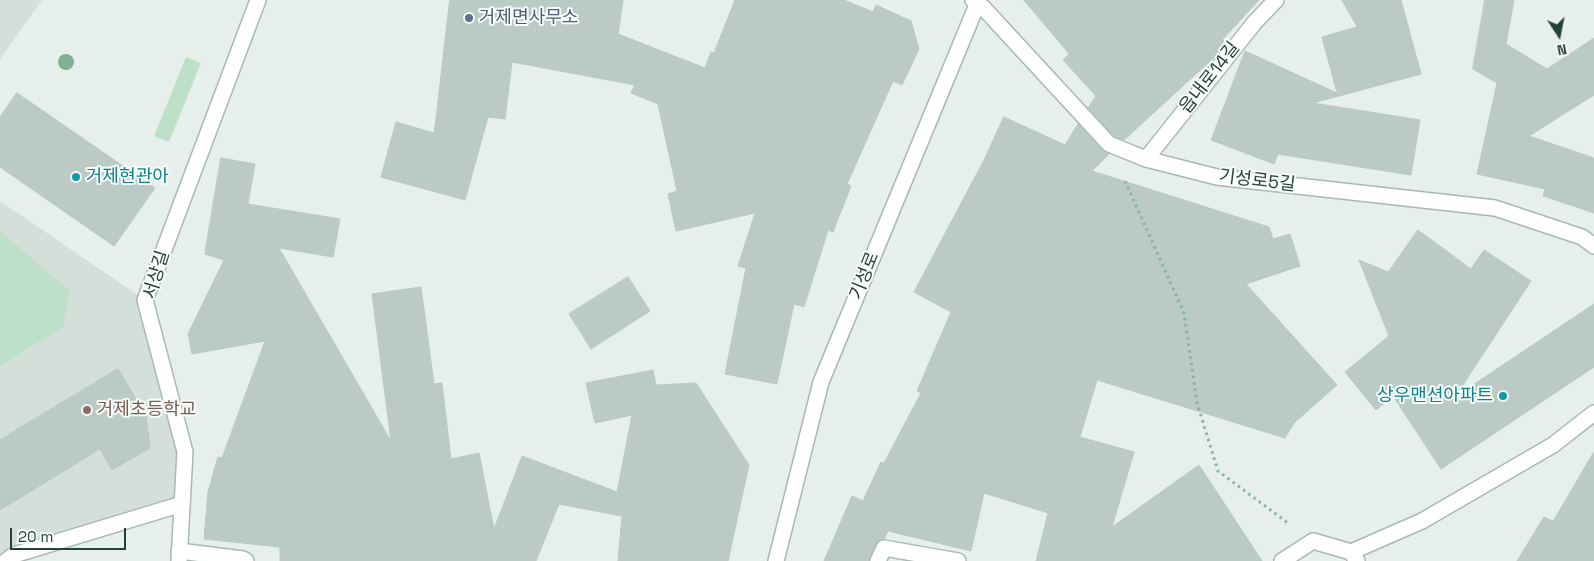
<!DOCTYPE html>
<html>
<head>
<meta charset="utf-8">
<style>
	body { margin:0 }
	#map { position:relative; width:1594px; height:561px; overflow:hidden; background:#e6efeb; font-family:"Space Grotesk",sans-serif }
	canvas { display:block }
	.north { position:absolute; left:1534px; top:10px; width:50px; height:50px; -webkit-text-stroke:4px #f7fbf9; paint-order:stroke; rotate:169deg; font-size:14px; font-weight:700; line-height:20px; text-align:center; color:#24423a }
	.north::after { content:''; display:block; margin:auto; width:18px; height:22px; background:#24423a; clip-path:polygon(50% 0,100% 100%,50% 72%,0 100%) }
	.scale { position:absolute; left:10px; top:528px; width:116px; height:22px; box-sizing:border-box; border:2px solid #24423a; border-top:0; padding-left:6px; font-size:15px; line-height:18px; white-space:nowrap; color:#24423a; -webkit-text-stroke:4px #f7fbf9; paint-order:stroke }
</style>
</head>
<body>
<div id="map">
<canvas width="1594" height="561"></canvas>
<div class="north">N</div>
<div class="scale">20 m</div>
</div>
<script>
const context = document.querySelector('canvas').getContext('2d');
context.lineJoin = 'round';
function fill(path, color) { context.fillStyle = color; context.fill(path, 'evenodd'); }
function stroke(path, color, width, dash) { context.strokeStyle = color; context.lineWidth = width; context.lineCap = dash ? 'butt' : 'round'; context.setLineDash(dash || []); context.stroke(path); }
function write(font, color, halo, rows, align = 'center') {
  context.font = font + ' "Space Grotesk","Noto Sans KR",sans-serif'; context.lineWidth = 4; context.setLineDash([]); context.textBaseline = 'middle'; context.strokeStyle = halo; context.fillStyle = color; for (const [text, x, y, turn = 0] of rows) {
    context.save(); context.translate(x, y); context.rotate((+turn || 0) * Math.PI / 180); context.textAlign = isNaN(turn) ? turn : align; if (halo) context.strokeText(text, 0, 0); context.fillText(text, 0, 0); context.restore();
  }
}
fill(new Path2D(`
	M 0,0 L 42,0 L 0,59 Z
	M 0,201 L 145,300 L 185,452 L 182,504 L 0,561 Z`), '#d4dfda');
fill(new Path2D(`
	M 186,57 L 201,63 L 169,142 L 154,136 Z
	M 0,231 L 70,291 L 63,327 L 0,366 Z`), '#bfe0c8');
const building = new Path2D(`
	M 450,0 L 623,0 L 618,34 L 705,68 L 711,52 L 714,53 L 735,0 L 844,0 L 873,12 L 876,5 L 911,21 L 919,49 L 902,85 L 893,81 L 847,184 L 851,186 L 833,232 L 828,230 L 804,307 L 794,304 L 777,384 L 725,374 L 746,268 L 738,266 L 755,213 L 676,231 L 668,194 L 677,191 L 658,104 L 631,93 L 635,85 L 512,62 L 505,119 L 488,117 L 465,200 L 381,177 L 396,122 L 434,133 Z
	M 1024,0 L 1259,0 L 1222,40 L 1227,42 L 1219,53 L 1124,140 L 1114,136 L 1088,108 L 1096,96 L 1063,60 L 1069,54 Z
	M 1342,0 L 1401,0 L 1421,74 L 1313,103 L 1420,120 L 1411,175 L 1278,154 L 1274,164 L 1211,140 L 1245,51 L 1337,93 L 1322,37 L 1357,27 Z
	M 1485,0 L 1514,0 L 1506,44 L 1547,69 L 1594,38 L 1594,95 L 1529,136 L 1594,158 L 1594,213 L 1543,196 L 1545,189 L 1477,174 L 1497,83 L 1473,69 Z
	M 17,93 L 155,188 L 114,246 L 0,167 L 0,117 Z
	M 1004,117 L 1065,145 L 1078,124 L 1102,150 L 1109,154 L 1092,171 L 1269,227 L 1273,239 L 1290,234 L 1300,266 L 1246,284 L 1337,385 L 1294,423 L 1285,438 L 1097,380 L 1080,437 L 1134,452 L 1112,527 L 1199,465 L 1262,561 L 1036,561 L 1048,513 L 984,493 L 971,551 L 888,531 L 884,539 L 881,538 L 876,544 L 869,561 L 824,561 L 852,496 L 863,501 L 881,462 L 884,463 L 921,393 L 917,391 L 951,312 L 914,292 L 984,160 Z
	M 221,158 L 255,164 L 248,204 L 340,219 L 333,257 L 279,248 L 391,441 L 372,294 L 421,287 L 434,384 L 442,383 L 451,459 L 479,453 L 494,529 L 522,456 L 617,492 L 632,415 L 595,423 L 586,383 L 653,370 L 656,385 L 696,383 L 749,465 L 728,561 L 618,561 L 622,516 L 559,504 L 536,561 L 280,561 L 280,547 L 204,539 L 208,492 L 218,457 L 222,458 L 265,341 L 192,354 L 188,334 L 224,260 L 205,254 Z
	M 1418,230 L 1471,269 L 1484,250 L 1531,281 L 1455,397 L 1594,304 L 1594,367 L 1441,469 L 1393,396 L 1376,410 L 1345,372 L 1389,336 L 1359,260 L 1388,272 Z
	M 628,277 L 650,311 L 591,349 L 569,314 Z
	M 118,369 L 146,416 L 150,448 L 112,470 L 100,449 L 0,510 L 0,440 Z
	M 1594,452 L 1594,561 L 1517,561 L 1544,517 L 1553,521 Z`);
fill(building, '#bbcac4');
stroke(building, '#b8c9c2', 1);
const service = new Path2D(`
	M 1146,159 L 1255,22 L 1276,0
	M 179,551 L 243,559 L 246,561
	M 1351,552 L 1422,521 L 1553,445 L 1594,413
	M 6,561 L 14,555 L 182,504
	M 878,561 L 884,548 L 958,561
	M 1282,561 L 1313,541 L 1351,552 L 1357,561`);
const minor = new Path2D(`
	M 973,0 L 978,2 L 1109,144 L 1146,159 L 1217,177 L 1495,208 L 1582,237 L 1594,246
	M 179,561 L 185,452 L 145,300 L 258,0
	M 776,561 L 821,382 L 979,0`);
stroke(service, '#a8b8b2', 18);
stroke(minor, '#a8b8b2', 18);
stroke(new Path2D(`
	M 1125,181 L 1184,313 L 1197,403 L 1218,471 L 1288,523`), '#86b3a5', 3, [2.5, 4]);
stroke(service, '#fff', 15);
stroke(minor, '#fff', 15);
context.fillStyle = '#80af93';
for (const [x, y] of [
	[66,62]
]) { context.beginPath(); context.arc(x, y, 8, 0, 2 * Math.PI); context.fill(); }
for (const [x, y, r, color] of [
	[469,18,5,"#5c6f8a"],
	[76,177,5,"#0f9aa8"],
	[1503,396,5,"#0f9aa8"],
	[87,410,5,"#8d6e63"]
]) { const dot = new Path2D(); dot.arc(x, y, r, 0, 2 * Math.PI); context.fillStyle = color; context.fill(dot); stroke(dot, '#f7fbf9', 2); }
write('18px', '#4e5e75', '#f7fbf9', [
	["거제면사무소",479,18]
], 'left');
write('18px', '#24423a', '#f7fbf9', [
	["읍내로14길",1210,78,-52],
	["기성로5길",1257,181,7],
	["서상길",157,275,-73],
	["기성로",865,276,-68]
]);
write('18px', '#0d838f', '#f7fbf9', [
	["거제현관아",86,177],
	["상우맨션아파트",1493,396,"right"]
], 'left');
write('18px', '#785e54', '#f7fbf9', [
	["거제초등학교",97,410]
], 'left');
</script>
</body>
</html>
